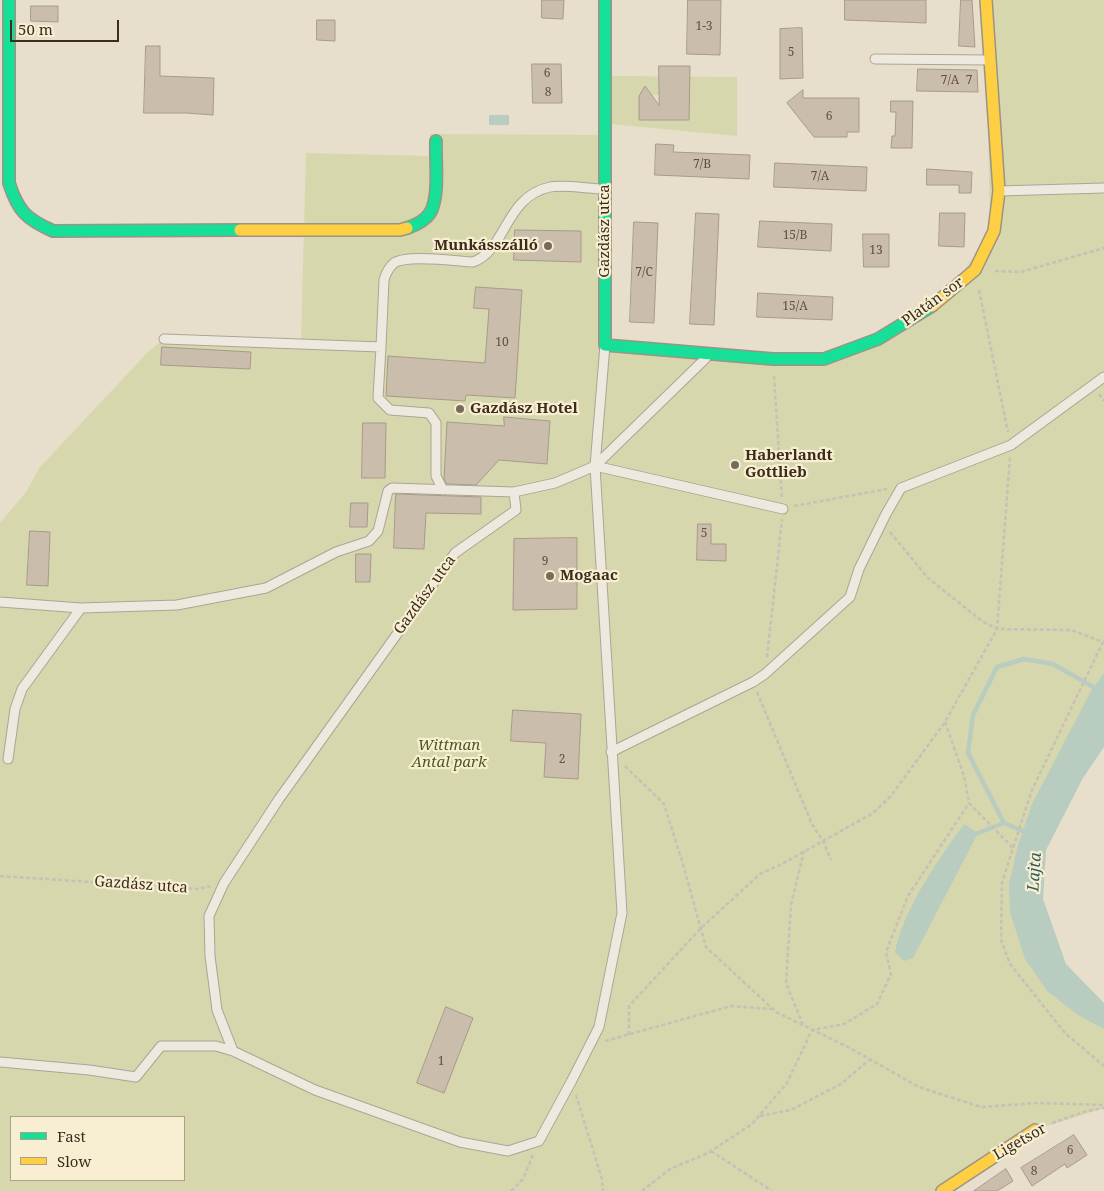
<!DOCTYPE html>
<html>
<head>
<meta charset="utf-8">
<style>
	body { margin:0 }
	#map { position:relative; width:1104px; height:1191px; overflow:hidden; background:#e7dfcc; font-family:"Noto Serif",serif }
	canvas { display:block }
	.legend { position:absolute; left:10px; top:1116px; width:175px; height:65px; box-sizing:border-box; background:#f8eed1; border:1px solid #aca089; margin:0; padding:6px 9px; list-style:none; font-size:15px; color:#3b2c1c }
	.legend li { display:flex; align-items:center; gap:10px; height:25px }
	.legend b { width:25px; border:1px solid #aca089 }
	.scale { position:absolute; left:10px; top:20px; width:109px; height:22px; box-sizing:border-box; border:2px solid #3b2c1c; border-top:0; padding-left:6px; font-size:15px; line-height:18px; white-space:nowrap; color:#3b2c1c; -webkit-text-stroke:4px #f8eed1; paint-order:stroke }
</style>
</head>
<body>
<div id="map">
<canvas width="1104" height="1191"></canvas>
<ul class="legend">
<li><b style="height:6px;background:#16e098"></b>Fast</li>
<li><b style="height:6px;background:#ffcf43"></b>Slow</li>
</ul>
<div class="scale">50 m</div>
</div>
<script>
const context = document.querySelector('canvas').getContext('2d');
context.lineJoin = 'round';
function fill(path, color) { context.fillStyle = color; context.fill(path, 'evenodd'); }
function stroke(path, color, width, dash) { context.strokeStyle = color; context.lineWidth = width; context.lineCap = dash ? 'butt' : 'round'; context.setLineDash(dash || []); context.stroke(path); }
function write(font, color, halo, rows, align = 'center') {
  context.font = font + ' "Noto Serif",serif'; context.lineWidth = 4.5; context.setLineDash([]); context.textBaseline = 'middle'; context.strokeStyle = halo; context.fillStyle = color; for (const [text, x, y, turn = 0] of rows) {
    context.save(); context.translate(x, y); context.rotate((+turn || 0) * Math.PI / 180); context.textAlign = isNaN(turn) ? turn : align; if (halo) context.strokeText(text, 0, 0); context.fillText(text, 0, 0); context.restore();
  }
}
fill(new Path2D(`
	M 986,0 L 1104,0 L 1104,723 L 1080,759 L 1034,881 L 1042,952 L 1104,1011 L 1104,1108 L 1035,1130 L 941,1191 L 0,1191 L 0,523 L 26,492 L 40,467 L 149,351 L 164,339 L 301,343 L 306,153 L 430,156 L 430,134 L 605,135 L 605,345 L 824,359 L 945,296 L 990,235 ZM 11,1117 L 184,1117 L 184,1180 L 11,1180 Z
	M 610,76 L 737,77 L 737,136 L 610,124 ZM 645,87 L 652,95 L 689,95 L 689,120 L 639,120 L 639,96 Z`), '#d6d7ad');
fill(new Path2D(`
	M 489,115 L 509,115 L 509,125 L 489,125 Z
	M 1104,673 L 1104,747 L 1083,778 L 1046,850 L 1043,899 L 1066,964 L 1104,1003 L 1104,1029 L 1078,1015 L 1047,991 L 1025,959 L 1010,912 L 1009,884 L 1018,845 L 1032,804 L 1091,691 Z
	M 964,824 L 978,833 L 913,958 L 904,961 L 895,952 C 903,910 938,860 964,824 Z`), '#b8ccc0');
stroke(new Path2D(`
	M 978,833 L 1004,823
	M 1027,833 L 1004,823 L 968,753 L 973,715 L 997,667 L 1024,659 L 1053,664 L 1104,693`), '#b8ccc0', 4.5);
const building = new Path2D(`
	M 542,0 L 564,0 L 563,19 L 542,18 Z
	M 688,0 L 721,0 L 720,55 L 687,54 Z
	M 845,0 L 926,0 L 926,23 L 845,20 Z
	M 961,0 L 972,0 L 975,47 L 959,46 Z
	M 31,6 L 58,6 L 58,22 L 31,21 Z
	M 317,20 L 335,20 L 335,41 L 317,40 Z
	M 802,28 L 803,78 L 780,79 L 780,29 Z
	M 146,46 L 160,46 L 160,76 L 214,78 L 213,115 L 187,113 L 144,113 Z
	M 532,64 L 561,64 L 562,103 L 533,103 Z
	M 659,66 L 690,66 L 689,120 L 639,120 L 639,96 L 645,86 L 659,105 Z
	M 918,69 L 977,70 L 978,92 L 917,91 Z
	M 803,90 L 803,98 L 859,98 L 859,132 L 847,132 L 847,137 L 814,137 L 787,103 Z
	M 891,101 L 913,101 L 912,148 L 891,148 L 892,136 L 895,136 L 896,112 L 891,112 Z
	M 656,144 L 674,145 L 673,152 L 750,155 L 749,179 L 655,175 Z
	M 775,163 L 867,167 L 866,191 L 774,187 Z
	M 927,169 L 972,172 L 971,193 L 959,193 L 959,185 L 927,185 Z
	M 696,213 L 719,214 L 714,325 L 690,324 Z
	M 940,213 L 965,213 L 964,247 L 939,246 Z
	M 760,221 L 832,224 L 831,251 L 758,247 Z
	M 634,222 L 658,223 L 654,323 L 630,322 Z
	M 515,230 L 581,231 L 581,262 L 514,260 Z
	M 863,234 L 889,234 L 889,267 L 864,267 Z
	M 476,287 L 522,290 L 515,398 L 466,395 L 465,401 L 386,396 L 388,356 L 485,363 L 489,309 L 474,308 Z
	M 758,293 L 833,297 L 832,320 L 757,317 Z
	M 162,347 L 251,352 L 250,369 L 161,365 Z
	M 504,417 L 550,421 L 547,464 L 499,460 L 476,485 L 447,484 L 444,479 L 447,422 L 504,426 Z
	M 363,423 L 386,423 L 385,478 L 362,478 Z
	M 396,494 L 481,497 L 481,514 L 426,513 L 424,549 L 394,548 Z
	M 351,503 L 368,503 L 367,527 L 350,527 Z
	M 698,524 L 711,524 L 711,544 L 726,544 L 726,561 L 697,560 Z
	M 30,531 L 50,532 L 48,586 L 27,585 Z
	M 577,538 L 577,609 L 513,610 L 514,539 Z
	M 356,554 L 371,554 L 370,582 L 356,582 Z
	M 513,710 L 581,714 L 578,779 L 544,777 L 546,743 L 511,741 Z
	M 446,1007 L 473,1018 L 444,1093 L 417,1083 Z
	M 1074,1135 L 1087,1155 L 1067,1168 L 1065,1164 L 1032,1186 L 1021,1168 Z
	M 1006,1169 L 1013,1181 L 997,1191 L 974,1191 Z`);
fill(building, '#cbbdac');
stroke(building, '#a79a8b', 1);
const lane = new Path2D(`
	M 875,59 L 990,60
	M 999,191 L 1104,188
	M 164,339 L 381,347 L 384,280 C 386,273 388,268 394,263 C 407,254 456,261 473,262 C 507,250 504,197 550,187 C 563,184 590,189 604,189
	M 605,345 L 595,466 L 622,913 L 599,1027 L 571,1082 L 539,1141 L 508,1151 L 460,1142 L 315,1090 L 233,1051 L 217,1010 L 210,956 L 209,916 L 224,883 L 279,799 L 455,553 L 516,510 L 514,492 L 555,483 L 595,466 L 706,358
	M 381,347 L 378,398 L 390,410 L 429,413 L 436,423 L 436,476 L 443,490
	M 595,466 L 783,509
	M 0,602 L 81,608 L 177,605 L 266,588 L 336,552 L 369,541 L 378,531 L 388,491 L 392,488 L 514,492
	M 611,752 L 753,682 L 765,674 L 850,597 L 859,569 L 886,514 L 901,488 L 1011,445 L 1104,377
	M 8,759 L 15,709 L 22,689 L 81,608
	M 0,1062 L 89,1070 L 136,1077 L 161,1046 L 216,1046 L 233,1051`);
const fast = new Path2D(`
	M 9,0 L 9,183 C 18,211 26,219 53,231 L 240,230
	M 605,0 L 605,345 L 773,359 L 824,359 L 878,339 L 932,306
	M 407,228 C 416,225 425,221 430,213 C 440,197 435,160 436,141`);
const slow = new Path2D(`
	M 240,230 L 400,230 L 407,228
	M 932,306 L 975,270 L 994,231 L 999,191 L 986,0
	M 942,1191 L 1035,1130`);
stroke(lane, '#aca496', 11);
stroke(fast, '#9c9385', 14);
stroke(slow, '#9c9385', 14);
stroke(new Path2D(`
	M 995,271 L 1021,272 L 1104,248
	M 979,290 L 1008,432
	M 774,376 L 782,498
	M 1099,394 L 1104,401
	M 794,506 L 887,489
	M 890,532 L 928,578 L 982,621 L 997,629 L 1071,630 L 1103,642 L 1032,790 L 1013,848
	M 767,657 L 782,519
	M 757,692 L 812,824 L 823,841 L 831,860
	M 945,722 L 964,776 L 969,803 L 1013,848 L 1002,883 L 1001,940 L 1010,964 L 1065,1033 L 1104,1066
	M 625,766 L 664,804 L 683,864 L 706,947 L 776,1012 L 850,1048 L 919,1087 L 981,1107 L 1038,1103 L 1104,1105
	M 0,876 L 199,889 L 210,886
	M 803,1025 L 786,983 L 791,905 L 804,851
	M 629,1035 L 629,1006 L 701,928 L 760,874 L 782,864 L 873,813 L 891,796 L 945,722 L 997,629 L 1010,457
	M 605,1041 L 731,1006 L 772,1009
	M 576,1095 L 602,1179 L 603,1191
	M 760,1116 L 791,1110 L 841,1084 L 870,1059
	M 1052,1123 L 1087,1111 L 1104,1108
	M 711,1151 L 772,1191
	M 511,1191 L 523,1179 L 533,1155
	M 642,1191 L 670,1169 L 708,1153 L 752,1124 L 787,1083 L 812,1030 L 844,1024 L 877,1004 L 891,974 L 886,952 L 908,896 L 969,803`), '#c7c0b6', 2.5, [4, 2.5]);
stroke(lane, '#eee9df', 9);
stroke(fast, '#16e098', 11);
stroke(slow, '#ffcf43', 11);
for (const [x, y, r, color] of [
	[548,246,5,"#776b5a"],
	[460,409,5,"#776b5a"],
	[735,465,5,"#776b5a"],
	[550,576,5,"#776b5a"]
]) { const dot = new Path2D(); dot.arc(x, y, r, 0, 2 * Math.PI); context.fillStyle = color; context.fill(dot); stroke(dot, '#f8eed1', 2); }
write('12px', '#5f5040', null, [
	["1-3",704,27],
	["5",791,53],
	["6",547,74],
	["7/A",950,81],
	["7",969,81],
	["8",548,93],
	["6",829,117],
	["7/B",702,165],
	["7/A",820,177],
	["15/B",795,236],
	["13",876,251],
	["7/C",644,273],
	["15/A",795,307],
	["10",502,343],
	["5",704,534],
	["9",545,562],
	["2",562,760],
	["1",441,1062],
	["6",1070,1151],
	["8",1034,1172]
]);
write('15px', '#3b2c1c', '#f8eed1', [
	["Gazdász utca",605,231,-90],
	["Platán sor",933,302,-36],
	["Gazdász utca",425,595,-54],
	["Gazdász utca",141,885,4],
	["Ligetsor",1020,1142,-30]
]);
write('bold 15px', '#3b2c1c', '#f8eed1', [
	["Munkásszálló",538,246,"right"],
	["Gazdász Hotel",470,409],
	["Haberlandt",745,456],
	["Gottlieb",745,473],
	["Mogaac",560,576]
], 'left');
write('italic 15px', '#4b5a21', '#f8eed1', [
	["Wittman",449,746],
	["Antal park",449,763]
]);
write('italic 16px', '#2a5d5a', '#f8eed1', [
	["Lajta",1035,872,-86]
]);
</script>
</body>
</html>
